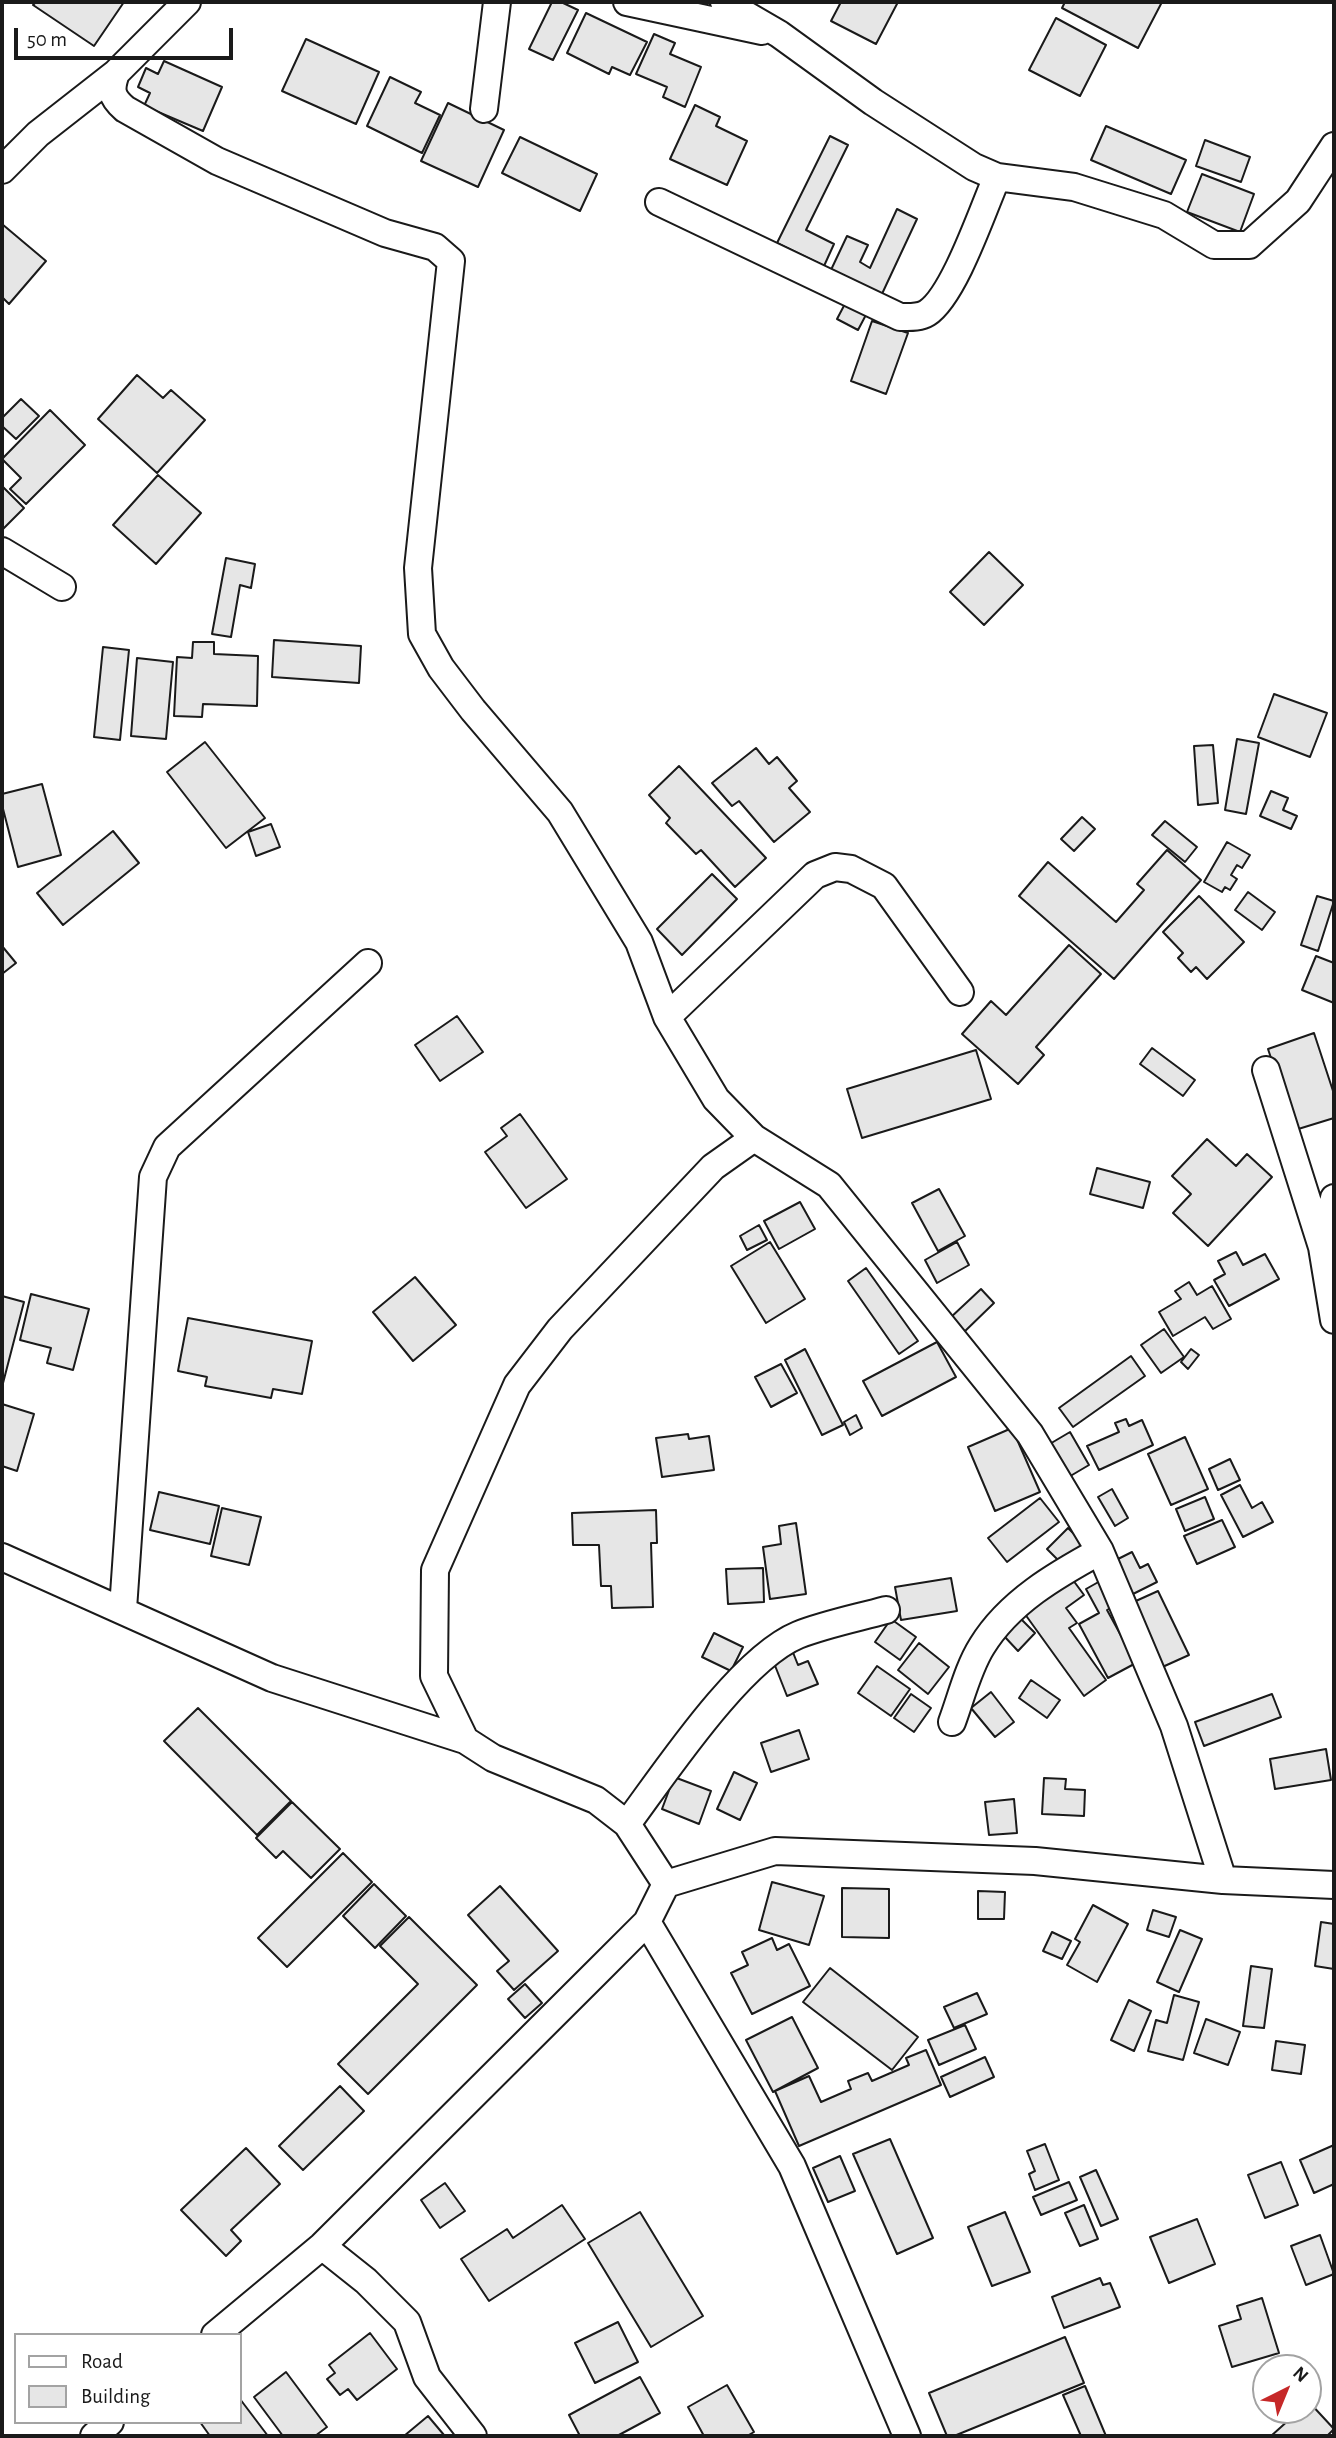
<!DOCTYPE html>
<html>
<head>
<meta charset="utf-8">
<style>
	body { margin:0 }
	#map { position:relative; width:1336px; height:2438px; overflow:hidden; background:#fff; font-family:"Alegreya Sans",sans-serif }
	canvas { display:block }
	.frame { position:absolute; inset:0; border:4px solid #1a1a1a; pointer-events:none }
	.legend { position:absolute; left:14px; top:2333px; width:228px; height:91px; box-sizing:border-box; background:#fff; border:2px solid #a3a3a3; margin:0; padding:9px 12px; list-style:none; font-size:21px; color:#1a1a1a }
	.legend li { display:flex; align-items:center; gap:14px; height:35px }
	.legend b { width:35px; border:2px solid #a3a3a3 }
	.north { position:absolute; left:1252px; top:2354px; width:70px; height:70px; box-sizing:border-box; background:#fff; border:2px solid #a3a3a3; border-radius:50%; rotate:43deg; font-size:19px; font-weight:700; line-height:28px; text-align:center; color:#1a1a1a }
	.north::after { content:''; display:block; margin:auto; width:24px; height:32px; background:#c62828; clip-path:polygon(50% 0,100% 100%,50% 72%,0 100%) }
	.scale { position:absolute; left:14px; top:28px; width:219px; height:32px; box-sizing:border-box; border:4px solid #1a1a1a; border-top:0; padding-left:9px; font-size:21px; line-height:24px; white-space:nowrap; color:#1a1a1a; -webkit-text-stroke:5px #fff; paint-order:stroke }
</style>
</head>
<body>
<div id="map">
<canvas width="1336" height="2438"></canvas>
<div class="frame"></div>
<ul class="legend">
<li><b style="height:9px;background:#fff"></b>Road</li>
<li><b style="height:19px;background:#e6e6e6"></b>Building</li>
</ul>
<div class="north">N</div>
<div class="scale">50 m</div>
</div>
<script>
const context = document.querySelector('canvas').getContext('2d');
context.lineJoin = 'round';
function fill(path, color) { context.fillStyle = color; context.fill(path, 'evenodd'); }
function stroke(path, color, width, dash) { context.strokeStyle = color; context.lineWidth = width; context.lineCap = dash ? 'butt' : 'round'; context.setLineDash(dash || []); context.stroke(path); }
const building = new Path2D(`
	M 36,2 L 124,2 L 94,46 L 33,5 Z
	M 552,2 L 561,2 L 578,10 L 553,60 L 529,49 Z
	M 841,2 L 898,2 L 876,44 L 831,21 Z
	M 1065,2 L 1162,2 L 1138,48 L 1062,8 Z
	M 586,13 L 647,42 L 630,75 L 612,67 L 609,74 L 567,53 Z
	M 1056,18 L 1106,45 L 1080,96 L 1029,70 Z
	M 654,34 L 675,43 L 670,54 L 701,67 L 685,107 L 663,97 L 667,87 L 636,74 Z
	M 306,39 L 379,72 L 356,124 L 282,91 Z
	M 164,61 L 222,87 L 203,131 L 144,106 L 150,93 L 138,87 L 146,68 L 158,74 Z
	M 390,77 L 421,92 L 415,103 L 440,115 L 422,153 L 367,126 Z
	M 448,103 L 504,130 L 478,187 L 421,161 Z
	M 695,105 L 720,117 L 716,126 L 747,141 L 727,185 L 670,159 Z
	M 1106,126 L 1186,160 L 1171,194 L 1091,160 Z
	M 830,136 L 848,145 L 806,230 L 834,244 L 824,266 L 777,243 Z
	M 520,137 L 597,174 L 580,211 L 502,173 Z
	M 1205,140 L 1250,157 L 1241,182 L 1196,166 Z
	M 1202,174 L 1254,194 L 1240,232 L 1187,212 Z
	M 897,209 L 917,219 L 881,296 L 830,272 L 847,236 L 868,245 L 860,262 L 870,268 Z
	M 2,224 L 46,261 L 9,304 L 2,297 Z
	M 847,300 L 868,311 L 858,330 L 837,319 Z
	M 872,321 L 908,333 L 886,394 L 851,381 Z
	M 137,375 L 163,398 L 171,390 L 205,420 L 157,473 L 98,419 Z
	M 21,399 L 39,416 L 16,439 L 2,426 L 2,418 Z
	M 50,410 L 85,445 L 26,504 L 10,489 L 21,478 L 2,459 Z
	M 158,475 L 201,513 L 156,564 L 113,525 Z
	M 2,486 L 24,508 L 2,530 Z
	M 989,552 L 1023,585 L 984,625 L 950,592 Z
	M 226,558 L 255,564 L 251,588 L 240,585 L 231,637 L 212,634 Z
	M 274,640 L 361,646 L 359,683 L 272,677 Z
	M 193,642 L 214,642 L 214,654 L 258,656 L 257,706 L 203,704 L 202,717 L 174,716 L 177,657 L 192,658 Z
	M 103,647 L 129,650 L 120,740 L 94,737 Z
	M 137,658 L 173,662 L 166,739 L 131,736 Z
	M 1274,694 L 1327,713 L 1310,757 L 1258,737 Z
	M 1237,739 L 1259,743 L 1246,814 L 1225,810 Z
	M 205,742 L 265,818 L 226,848 L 167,772 Z
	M 1213,745 L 1218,803 L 1198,805 L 1194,746 Z
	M 756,748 L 769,764 L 777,757 L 797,781 L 789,788 L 810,812 L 774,842 L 739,801 L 732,806 L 712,783 Z
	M 679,766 L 766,858 L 735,887 L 701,850 L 696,854 L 666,823 L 670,818 L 649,795 Z
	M 42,784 L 61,855 L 18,867 L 2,805 L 2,794 Z
	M 1271,791 L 1288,798 L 1283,810 L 1297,816 L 1291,829 L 1260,816 Z
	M 1082,817 L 1095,829 L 1074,851 L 1061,839 Z
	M 1165,821 L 1197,847 L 1185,862 L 1152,835 Z
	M 271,824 L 280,847 L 256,856 L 248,832 Z
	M 113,831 L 139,863 L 63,925 L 37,893 Z
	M 1227,842 L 1250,855 L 1242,868 L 1237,865 L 1231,875 L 1237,879 L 1230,890 L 1225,887 L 1222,892 L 1204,882 Z
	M 1167,850 L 1201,880 L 1114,979 L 1019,896 L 1048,862 L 1116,922 L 1144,890 L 1137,884 Z
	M 712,874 L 737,899 L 682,955 L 657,929 Z
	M 1248,892 L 1275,912 L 1262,930 L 1235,910 Z
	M 1199,896 L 1244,942 L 1207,979 L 1196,967 L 1191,972 L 1178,958 L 1183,953 L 1163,932 Z
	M 1317,896 L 1334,901 L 1318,951 L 1301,945 Z
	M 1069,945 L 1101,974 L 1036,1047 L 1044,1055 L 1018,1084 L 962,1034 L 991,1001 L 1006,1015 Z
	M 2,946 L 16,963 L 2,974 Z
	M 1316,956 L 1334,963 L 1334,1003 L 1302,990 Z
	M 457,1016 L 483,1052 L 440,1081 L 415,1045 Z
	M 1314,1033 L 1334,1094 L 1334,1118 L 1295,1130 L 1268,1049 Z
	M 1152,1048 L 1195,1080 L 1183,1096 L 1140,1064 Z
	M 976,1050 L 991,1099 L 862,1138 L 847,1089 Z
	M 520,1114 L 567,1179 L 526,1208 L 485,1152 L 507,1136 L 501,1128 Z
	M 1207,1139 L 1236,1166 L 1247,1154 L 1272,1177 L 1208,1246 L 1173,1213 L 1191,1194 L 1172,1176 Z
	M 1097,1168 L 1150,1182 L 1143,1208 L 1090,1194 Z
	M 939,1189 L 965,1236 L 938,1251 L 912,1203 Z
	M 800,1202 L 815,1229 L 779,1249 L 764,1221 Z
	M 759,1225 L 767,1240 L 747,1250 L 740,1236 Z
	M 770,1242 L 805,1299 L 766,1323 L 731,1266 Z
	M 957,1242 L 969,1265 L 937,1283 L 925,1260 Z
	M 1236,1252 L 1243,1265 L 1265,1254 L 1279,1279 L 1229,1306 L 1214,1280 L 1225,1274 L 1218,1261 Z
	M 866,1268 L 918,1341 L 899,1354 L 848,1281 Z
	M 415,1277 L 456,1325 L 413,1361 L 373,1312 Z
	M 1189,1282 L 1197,1295 L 1212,1286 L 1231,1319 L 1213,1329 L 1205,1317 L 1173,1336 L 1159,1312 L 1181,1299 L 1175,1291 Z
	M 981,1289 L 994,1303 L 962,1334 L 949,1319 Z
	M 31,1294 L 89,1309 L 73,1370 L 47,1363 L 51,1348 L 20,1340 Z
	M 2,1296 L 24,1302 L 2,1387 Z
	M 188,1318 L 312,1341 L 302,1394 L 273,1389 L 271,1398 L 205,1386 L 207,1377 L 178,1371 Z
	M 1164,1329 L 1184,1357 L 1161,1373 L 1141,1345 Z
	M 937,1342 L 956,1377 L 882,1416 L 863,1381 Z
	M 805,1349 L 843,1425 L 822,1435 L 785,1360 Z
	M 1191,1349 L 1199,1355 L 1188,1369 L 1181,1362 Z
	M 1131,1356 L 1145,1376 L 1073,1427 L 1059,1408 Z
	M 781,1364 L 797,1393 L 771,1407 L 755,1377 Z
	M 2,1404 L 34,1414 L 17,1471 L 2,1466 Z
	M 856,1415 L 862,1428 L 850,1435 L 844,1422 Z
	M 1126,1419 L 1129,1426 L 1142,1420 L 1153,1445 L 1099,1470 L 1087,1446 L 1119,1432 L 1115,1423 Z
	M 1012,1428 L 1040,1492 L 995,1511 L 968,1447 Z
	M 1070,1432 L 1089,1465 L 1067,1478 L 1048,1445 Z
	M 688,1434 L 689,1439 L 709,1436 L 714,1470 L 662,1477 L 656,1438 Z
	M 1185,1437 L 1208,1489 L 1171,1505 L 1148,1454 Z
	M 1230,1459 L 1240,1480 L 1218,1490 L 1209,1469 Z
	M 1240,1485 L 1252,1508 L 1262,1502 L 1273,1522 L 1243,1537 L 1221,1495 Z
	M 1112,1489 L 1128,1518 L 1115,1526 L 1098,1497 Z
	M 159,1492 L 219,1506 L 210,1544 L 150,1530 Z
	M 1205,1497 L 1214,1519 L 1185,1531 L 1176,1509 Z
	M 1040,1498 L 1059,1522 L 1007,1562 L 988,1538 Z
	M 222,1508 L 261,1517 L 249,1565 L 211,1556 Z
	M 656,1510 L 657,1543 L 651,1543 L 653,1607 L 612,1608 L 611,1586 L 601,1586 L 599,1545 L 573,1545 L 572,1513 Z
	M 1222,1520 L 1235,1547 L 1197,1564 L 1184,1536 Z
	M 796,1523 L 806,1594 L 770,1599 L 763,1547 L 781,1544 L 779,1526 Z
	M 1068,1528 L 1083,1543 L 1062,1564 L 1047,1549 Z
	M 1132,1552 L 1140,1568 L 1148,1564 L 1157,1582 L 1125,1598 L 1108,1564 Z
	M 763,1568 L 764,1602 L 728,1604 L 726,1569 Z
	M 1070,1576 L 1084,1595 L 1066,1608 L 1077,1623 L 1069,1628 L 1106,1680 L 1084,1696 L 1022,1610 Z
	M 951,1578 L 957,1611 L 901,1620 L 895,1587 Z
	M 1102,1580 L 1116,1605 L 1107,1610 L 1136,1663 L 1108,1678 L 1079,1624 L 1099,1613 L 1086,1589 Z
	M 1158,1591 L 1189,1655 L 1158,1669 L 1127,1605 Z
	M 891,1619 L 916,1637 L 900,1660 L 875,1642 Z
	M 1021,1619 L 1035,1633 L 1018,1651 L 1004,1636 Z
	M 714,1633 L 743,1647 L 731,1671 L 702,1657 Z
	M 919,1643 L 949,1667 L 928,1694 L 898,1670 Z
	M 792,1650 L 798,1665 L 808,1661 L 818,1684 L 787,1696 L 772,1658 Z
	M 877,1666 L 910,1689 L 891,1716 L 858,1693 Z
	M 1031,1680 L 1060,1700 L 1047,1718 L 1019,1698 Z
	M 991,1692 L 1014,1722 L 995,1737 L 971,1708 Z
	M 911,1694 L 931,1708 L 914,1732 L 894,1718 Z
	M 1272,1694 L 1281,1717 L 1204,1746 L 1195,1722 Z
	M 198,1708 L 291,1801 L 257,1835 L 164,1741 Z
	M 799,1730 L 809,1759 L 771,1772 L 761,1743 Z
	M 1326,1749 L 1331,1780 L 1275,1789 L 1270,1759 Z
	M 734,1772 L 757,1783 L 740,1820 L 717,1809 Z
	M 674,1777 L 711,1791 L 699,1824 L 662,1809 Z
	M 1044,1778 L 1066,1779 L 1065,1789 L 1085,1790 L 1084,1816 L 1042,1814 Z
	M 1014,1799 L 1017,1833 L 989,1835 L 985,1802 Z
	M 292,1802 L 340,1849 L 311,1878 L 283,1851 L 276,1858 L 256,1838 Z
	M 343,1853 L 372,1882 L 287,1967 L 258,1938 Z
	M 772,1882 L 824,1896 L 809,1945 L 759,1930 Z
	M 374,1884 L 406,1916 L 375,1948 L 343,1916 Z
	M 500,1886 L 558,1951 L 514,1990 L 497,1971 L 509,1961 L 468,1915 Z
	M 842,1888 L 889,1889 L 889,1938 L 842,1937 Z
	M 978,1891 L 1005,1892 L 1004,1919 L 978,1919 Z
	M 1093,1905 L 1128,1924 L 1097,1982 L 1067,1965 L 1080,1942 L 1075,1939 Z
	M 1153,1910 L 1176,1917 L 1169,1937 L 1147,1930 Z
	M 409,1917 L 477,1985 L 368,2094 L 338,2064 L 418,1984 L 380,1946 Z
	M 1321,1922 L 1334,1924 L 1334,1969 L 1315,1966 Z
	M 1180,1930 L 1202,1939 L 1179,1992 L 1157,1982 Z
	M 1052,1932 L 1071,1941 L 1062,1959 L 1043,1951 Z
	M 772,1938 L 777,1950 L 789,1944 L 810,1986 L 752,2014 L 731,1973 L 748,1965 L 742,1952 Z
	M 1251,1966 L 1272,1969 L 1264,2028 L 1243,2026 Z
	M 830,1968 L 918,2037 L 892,2070 L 803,2002 Z
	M 525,1984 L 542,2003 L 525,2018 L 508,1999 Z
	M 977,1993 L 987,2014 L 954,2028 L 944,2007 Z
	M 1174,1995 L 1199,2002 L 1183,2060 L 1148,2051 L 1156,2020 L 1167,2023 Z
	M 1129,2000 L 1151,2011 L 1134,2051 L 1111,2040 Z
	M 792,2017 L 818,2068 L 773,2092 L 746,2040 Z
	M 1206,2019 L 1240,2032 L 1228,2065 L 1194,2053 Z
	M 965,2025 L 976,2049 L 939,2065 L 928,2040 Z
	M 1276,2041 L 1305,2045 L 1301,2074 L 1272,2070 Z
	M 926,2050 L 941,2085 L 799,2146 L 775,2091 L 809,2076 L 821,2102 L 851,2089 L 848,2081 L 868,2073 L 872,2081 L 909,2065 L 906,2058 Z
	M 985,2057 L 994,2077 L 950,2097 L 941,2077 Z
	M 340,2086 L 364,2111 L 303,2170 L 279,2146 Z
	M 890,2139 L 933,2238 L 897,2254 L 853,2154 Z
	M 1045,2144 L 1059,2180 L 1035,2190 L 1029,2174 L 1035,2171 L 1027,2151 Z
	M 1334,2145 L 1334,2184 L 1314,2193 L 1300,2160 Z
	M 246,2148 L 280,2184 L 231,2230 L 241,2241 L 226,2256 L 181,2210 Z
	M 840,2156 L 855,2191 L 828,2202 L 813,2168 Z
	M 1281,2162 L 1298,2205 L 1265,2218 L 1248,2175 Z
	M 1096,2170 L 1118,2219 L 1101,2226 L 1080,2177 Z
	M 1069,2182 L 1077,2200 L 1041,2215 L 1033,2197 Z
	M 445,2183 L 465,2211 L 440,2228 L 421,2200 Z
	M 562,2205 L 585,2239 L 489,2301 L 461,2259 L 507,2229 L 513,2238 Z
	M 1084,2205 L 1098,2239 L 1080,2246 L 1065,2213 Z
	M 640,2212 L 703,2316 L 651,2347 L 588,2243 Z
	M 1005,2212 L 1030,2272 L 992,2286 L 968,2227 Z
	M 1197,2219 L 1215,2264 L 1169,2283 L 1150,2237 Z
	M 1320,2235 L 1334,2274 L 1306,2285 L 1291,2246 Z
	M 1100,2278 L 1103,2285 L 1110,2283 L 1120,2307 L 1064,2328 L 1052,2297 Z
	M 1262,2298 L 1279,2353 L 1232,2367 L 1219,2326 L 1241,2319 L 1237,2306 Z
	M 618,2322 L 638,2362 L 595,2383 L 575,2343 Z
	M 370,2333 L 397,2369 L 357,2400 L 348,2389 L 340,2395 L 327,2379 L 335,2373 L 329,2365 Z
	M 1065,2337 L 1084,2383 L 954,2436 L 947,2436 L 929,2393 Z
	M 286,2372 L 327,2427 L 315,2436 L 283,2436 L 254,2397 Z
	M 640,2377 L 660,2413 L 617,2436 L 580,2436 L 569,2415 Z
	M 727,2385 L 754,2432 L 747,2436 L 704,2436 L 688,2407 Z
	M 1085,2386 L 1106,2436 L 1081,2436 L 1063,2395 Z
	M 240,2399 L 268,2436 L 210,2436 L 200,2422 L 240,2422 Z
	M 1309,2402 L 1334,2429 L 1327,2436 L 1271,2436 L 1300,2410 L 1308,2410 Z
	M 428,2416 L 444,2435 L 404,2436 Z`);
fill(building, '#e6e6e6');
stroke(building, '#1a1a1a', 2);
const minor = new Path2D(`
	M 187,2 L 116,73 C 110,90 111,97 125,109 L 217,161 L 385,233 L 435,247 L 451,261 L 418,568 L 422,634 L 441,668 L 473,710 L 560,812 L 639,942 L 667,1017 L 716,1099 L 754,1138 L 829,1185 L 1030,1434 L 1100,1551 L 1174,1726 L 1223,1880
	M 627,2 L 762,31
	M 724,2 L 779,34 L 873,102 L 974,167 L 997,177 L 1074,187 L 1164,215 L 1214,245 L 1249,245 L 1298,201 L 1334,146
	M 484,109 L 497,2
	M 2,170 L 38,134 L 116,73
	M 659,202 L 900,317 C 909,317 919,318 927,313 C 954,296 983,209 997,177
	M 2,551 L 62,587
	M 667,1017 L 815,875 L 835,867 L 851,869 L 884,886 L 960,992
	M 1266,1070 L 1322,1247 L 1334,1320
	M 1322,1247 L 1334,1198
	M 2,1557 L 272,1678 L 465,1740
	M 123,1609 L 153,1177 L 167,1147 L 368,963
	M 952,1722 C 961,1698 968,1668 982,1646 C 1009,1602 1056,1575 1100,1551
	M 627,1824 C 665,1773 740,1659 798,1635 C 826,1624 857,1618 886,1610
	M 666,1884 L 627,1824 L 596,1800 L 493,1758 L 465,1740 L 434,1676 L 435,1570 L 517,1385 L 560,1329 L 713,1167 L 754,1138
	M 647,1922 L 792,2166 L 907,2436
	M 322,2246 L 366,2281 L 407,2322 L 427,2377 L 473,2436
	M 215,2335 L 322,2246 L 597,1972 L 647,1922 L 666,1884 L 775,1851 L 1035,1861 L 1223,1880 L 1334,1885
	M 94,2436 L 110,2422`);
stroke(minor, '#1a1a1a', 30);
stroke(minor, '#fff', 26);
</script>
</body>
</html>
